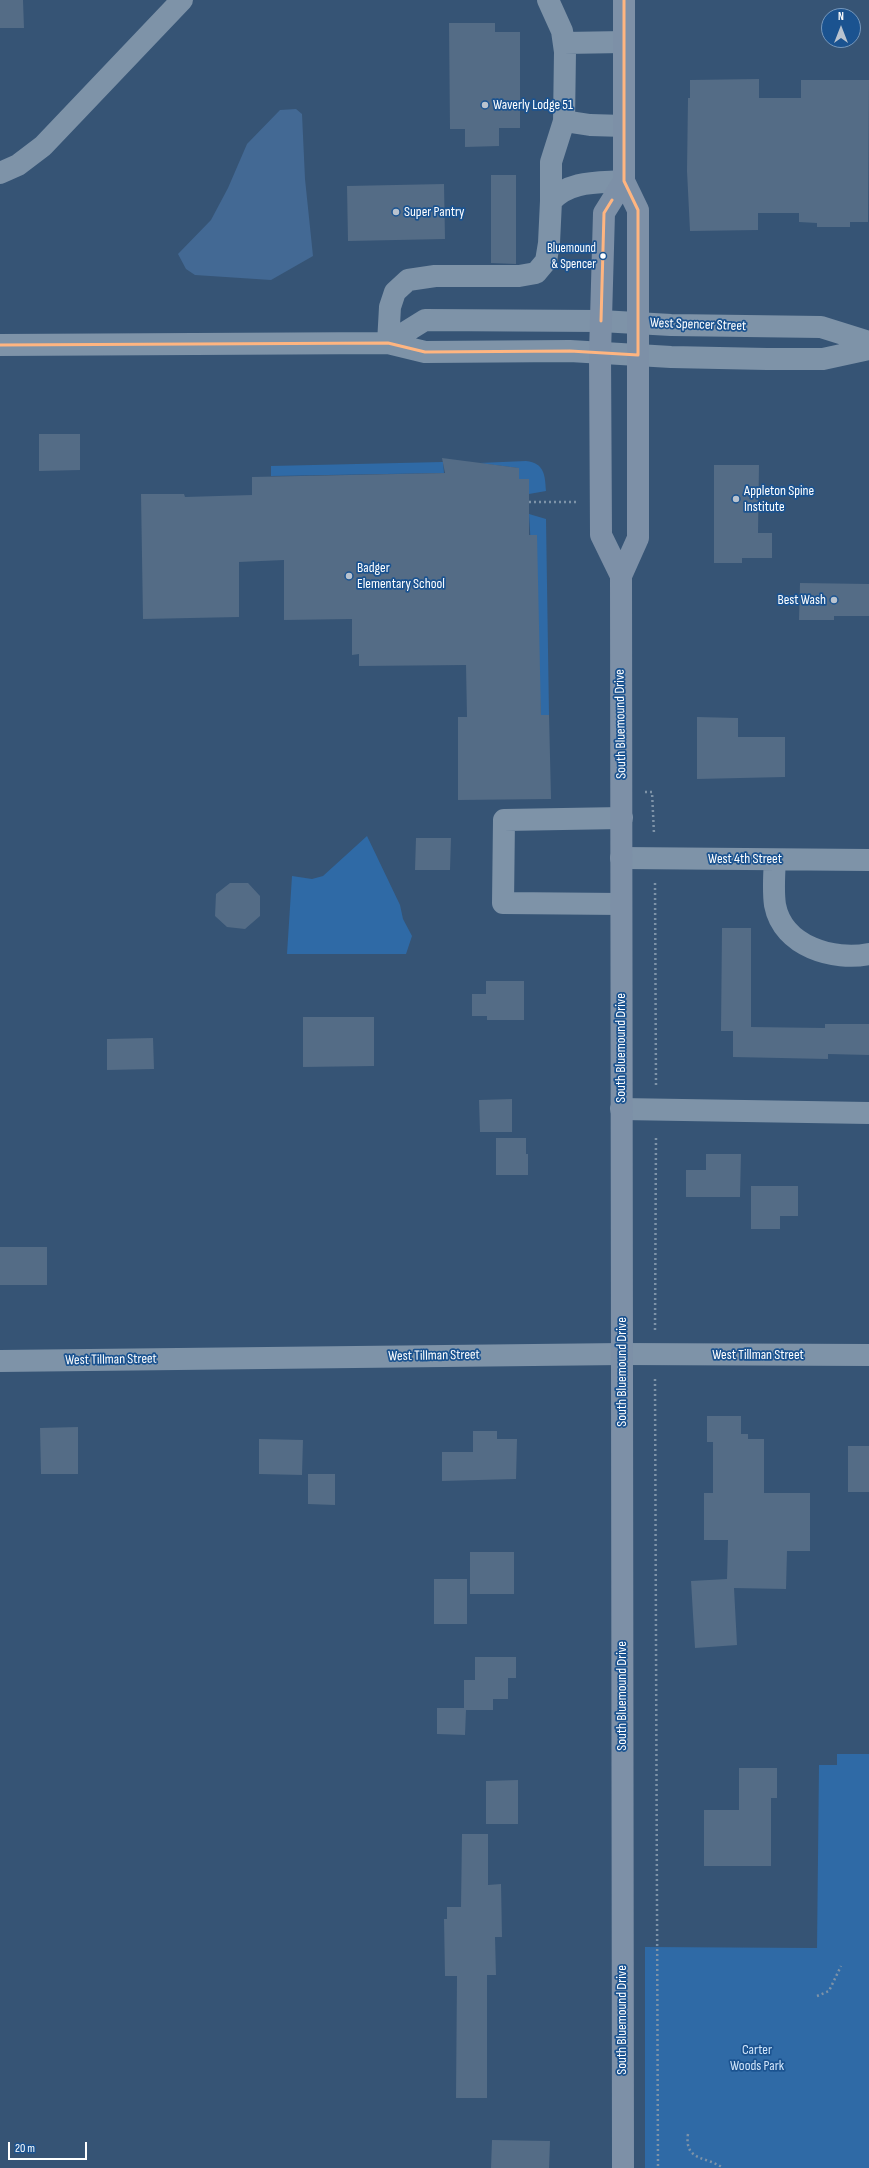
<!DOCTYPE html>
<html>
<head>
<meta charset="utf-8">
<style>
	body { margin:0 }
	#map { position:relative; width:869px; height:2168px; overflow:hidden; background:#365475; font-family:"Sofia Sans Condensed",sans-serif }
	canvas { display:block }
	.north { position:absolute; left:821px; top:8px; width:40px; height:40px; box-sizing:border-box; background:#1b5390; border:1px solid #7698bc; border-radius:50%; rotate:0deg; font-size:11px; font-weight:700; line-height:16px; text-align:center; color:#fff }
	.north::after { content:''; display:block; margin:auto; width:14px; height:18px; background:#b9c3cf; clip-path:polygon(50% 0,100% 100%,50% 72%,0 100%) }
	.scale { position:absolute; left:8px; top:2142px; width:79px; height:18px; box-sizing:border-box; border:2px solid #fff; border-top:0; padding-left:5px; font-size:12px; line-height:14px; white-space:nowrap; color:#fff; -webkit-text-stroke:3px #1b5390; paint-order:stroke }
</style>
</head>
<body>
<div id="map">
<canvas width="869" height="2168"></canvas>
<div class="north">N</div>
<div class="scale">20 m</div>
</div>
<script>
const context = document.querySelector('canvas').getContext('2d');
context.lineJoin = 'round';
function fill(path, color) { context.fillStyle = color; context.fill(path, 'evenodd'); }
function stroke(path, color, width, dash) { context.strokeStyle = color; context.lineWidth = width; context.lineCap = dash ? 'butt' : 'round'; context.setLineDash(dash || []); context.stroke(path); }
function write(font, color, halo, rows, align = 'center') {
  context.font = font + ' "Sofia Sans Condensed",sans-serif'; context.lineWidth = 3.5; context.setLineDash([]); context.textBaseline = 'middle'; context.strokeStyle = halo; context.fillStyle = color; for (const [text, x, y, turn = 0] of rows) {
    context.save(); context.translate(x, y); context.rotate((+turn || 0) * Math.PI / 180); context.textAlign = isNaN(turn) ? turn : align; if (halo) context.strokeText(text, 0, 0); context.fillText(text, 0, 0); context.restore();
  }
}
fill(new Path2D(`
	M 526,461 C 545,463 545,476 546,491 L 529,494 L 529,479 L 519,479 L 518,468 L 479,463 Z
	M 443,462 L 444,473 L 271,476 L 271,466 Z
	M 529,514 L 546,519 L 549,715 L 541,715 Z
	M 367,836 L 400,905 L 403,919 L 412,936 L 406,954 L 287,954 L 292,876 L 312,879 L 323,876 Z
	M 837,1754 L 869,1754 L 869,2168 L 645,2168 L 645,1947 L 817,1948 L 819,1765 L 837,1765 Z`), '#2f6aa6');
fill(new Path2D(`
	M 296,109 L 302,114 L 305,179 L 313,256 L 271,280 L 195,275 L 186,269 L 178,254 L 211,220 L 228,188 L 247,144 L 280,110 Z`), '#436994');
fill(new Path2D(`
	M 0,0 L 23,0 L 24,28 L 0,28 Z
	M 449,23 L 495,23 L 495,32 L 520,32 L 520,128 L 499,128 L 499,146 L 465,147 L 465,129 L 450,129 Z
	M 759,79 L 759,98 L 801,98 L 801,80 L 869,80 L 868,222 L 850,222 L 850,227 L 817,227 L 817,223 L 799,222 L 799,213 L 758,213 L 758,230 L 690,231 L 687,171 L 688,98 L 690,98 L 690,80 Z
	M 491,175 L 516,175 L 516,264 L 491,263 Z
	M 444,184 L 445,239 L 348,241 L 347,186 Z
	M 39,434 L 80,434 L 80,470 L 39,471 Z
	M 442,458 L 519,468 L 519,479 L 529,479 L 529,535 L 537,535 L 541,715 L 549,715 L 551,799 L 458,800 L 458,717 L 467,717 L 466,665 L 359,666 L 359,654 L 352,655 L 352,619 L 284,620 L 284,560 L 239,562 L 239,617 L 143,619 L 141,494 L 184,494 L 185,497 L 252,495 L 252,477 L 445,473 Z
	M 714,465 L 759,465 L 758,533 L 772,533 L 772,558 L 742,558 L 742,563 L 714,563 Z
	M 800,583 L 869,584 L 869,616 L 834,616 L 834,620 L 799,620 Z
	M 697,717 L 738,718 L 738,737 L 785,737 L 785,777 L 697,779 Z
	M 416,838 L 451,838 L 450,870 L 415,870 Z
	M 230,883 L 248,883 L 260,896 L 260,916 L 245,929 L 227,927 L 215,916 L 216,894 Z
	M 722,928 L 751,928 L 751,1027 L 825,1028 L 825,1024 L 869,1024 L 869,1055 L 828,1054 L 828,1059 L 733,1057 L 733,1031 L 721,1031 Z
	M 486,981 L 524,981 L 524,1020 L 487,1020 L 487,1016 L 472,1016 L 472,994 L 486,994 Z
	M 303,1017 L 374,1017 L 374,1066 L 303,1067 Z
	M 153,1038 L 154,1069 L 107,1070 L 107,1039 Z
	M 512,1099 L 512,1132 L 480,1132 L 479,1100 Z
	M 496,1138 L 526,1138 L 526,1154 L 528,1154 L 528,1175 L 496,1175 Z
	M 706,1154 L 741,1154 L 740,1197 L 686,1197 L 686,1170 L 706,1170 Z
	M 751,1186 L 798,1186 L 798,1216 L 780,1216 L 780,1229 L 751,1229 Z
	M 0,1247 L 47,1247 L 47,1285 L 0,1285 Z
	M 707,1416 L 741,1416 L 741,1434 L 748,1434 L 748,1439 L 764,1439 L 764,1493 L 810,1493 L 810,1551 L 787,1551 L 786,1589 L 734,1588 L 737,1645 L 695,1648 L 691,1581 L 727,1579 L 728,1540 L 704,1540 L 704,1493 L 713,1493 L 713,1442 L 707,1442 Z
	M 78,1427 L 78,1474 L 41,1474 L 40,1428 Z
	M 473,1431 L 497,1431 L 497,1439 L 517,1439 L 516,1479 L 442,1481 L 442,1452 L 473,1452 Z
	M 259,1439 L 303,1440 L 302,1475 L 259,1474 Z
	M 848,1446 L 869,1446 L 869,1492 L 848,1492 Z
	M 308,1474 L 335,1474 L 335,1505 L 308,1504 Z
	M 470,1552 L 514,1552 L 514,1594 L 470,1594 Z
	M 434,1579 L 467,1579 L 467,1624 L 434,1624 Z
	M 475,1657 L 516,1657 L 516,1678 L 508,1678 L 508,1699 L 493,1699 L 493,1710 L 466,1710 L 465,1735 L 437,1734 L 437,1708 L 464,1708 L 464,1680 L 475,1680 Z
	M 739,1768 L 777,1768 L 777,1798 L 771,1798 L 771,1866 L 704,1866 L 704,1810 L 739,1810 Z
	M 518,1780 L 518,1824 L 486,1824 L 486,1781 Z
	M 462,1834 L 488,1834 L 488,1885 L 501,1884 L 502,1937 L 495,1937 L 496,1975 L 487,1975 L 487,2098 L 456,2098 L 457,1976 L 445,1976 L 444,1919 L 447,1919 L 447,1907 L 461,1907 Z
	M 492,2140 L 550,2141 L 549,2168 L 491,2168 Z`), '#546c86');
stroke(new Path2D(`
	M 529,502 L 577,502
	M 645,792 L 652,792 L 654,834
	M 655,883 L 656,1086
	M 655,1330 L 656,1135
	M 655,1379 L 658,2168
	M 817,1996 L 829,1991 L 841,1966
	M 688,2134 C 684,2162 707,2156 723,2168`), '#7e93a8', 2.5, [2, 3]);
stroke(new Path2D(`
	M 548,0 L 562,31 L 565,52 L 564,121 L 551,162 L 551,201
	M 564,43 L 624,42
	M 564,121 L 590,125 L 624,126
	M 0,173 L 18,165 L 43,146 L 182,0
	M 388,343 L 425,320 L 601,321 L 671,325 L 821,327 L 869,342
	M 388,343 L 390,307 L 395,292 L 408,280 L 435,276 L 519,276 L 536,273 L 546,261 L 549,243 L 551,201 C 570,180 598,183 624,181
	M 0,345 L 388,343 L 425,352 L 570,351 L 671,357 L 767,359 L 823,359 L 869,349
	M 621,858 L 869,860
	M 775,860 C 774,875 773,891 775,905 C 783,947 834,961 869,954
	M 621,904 L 503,903 L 504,820 L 622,818
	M 621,1109 L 869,1113
	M 0,1361 L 622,1354 L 869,1355`), '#7e93a8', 22);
stroke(new Path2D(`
	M 621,576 L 601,535 L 600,354 L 604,213 L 624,181
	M 623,2168 L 621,576 L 638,538 L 638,210 L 624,181 L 624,0`), '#7d90a7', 22);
stroke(new Path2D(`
	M 624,0 L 624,181 L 638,210 L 638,355
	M 601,321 L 604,213 L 612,200
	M 0,345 L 388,343 L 425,352 L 570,351 L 638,355`), '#ffb580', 3);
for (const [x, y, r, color] of [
	[485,105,4,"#b9c3cf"],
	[396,212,4,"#b9c3cf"],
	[603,256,3.5,"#fff"],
	[736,499,4,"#b9c3cf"],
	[349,576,4,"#b9c3cf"],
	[834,600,4,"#b9c3cf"]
]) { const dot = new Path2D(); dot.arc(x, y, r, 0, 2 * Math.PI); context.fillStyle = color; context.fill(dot); stroke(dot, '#1b5390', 1.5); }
write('13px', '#fff', '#1b5390', [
	["Bluemound",596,249],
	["& Spencer",596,265]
], 'right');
write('14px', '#fff', '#1b5390', [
	["Waverly Lodge 51",493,105],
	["Super Pantry",404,212],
	["Appleton Spine",744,491],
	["Institute",744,507],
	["Badger",357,568],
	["Elementary School",357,584],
	["Best Wash",826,600,"right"]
], 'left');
write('14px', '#fff', '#1b5390', [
	["West Spencer Street",698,325,2],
	["South Bluemound Drive",621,724,-91],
	["West 4th Street",745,859],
	["South Bluemound Drive",621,1048,-90],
	["West Tillman Street",758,1355],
	["West Tillman Street",434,1356,-1],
	["West Tillman Street",111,1360,-1],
	["South Bluemound Drive",622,1372,-90],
	["South Bluemound Drive",622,1696,-90],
	["South Bluemound Drive",622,2020,-90]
]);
write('14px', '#d1e5fa', '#1b5390', [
	["Carter",757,2050],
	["Woods Park",757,2066]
]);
</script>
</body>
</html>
